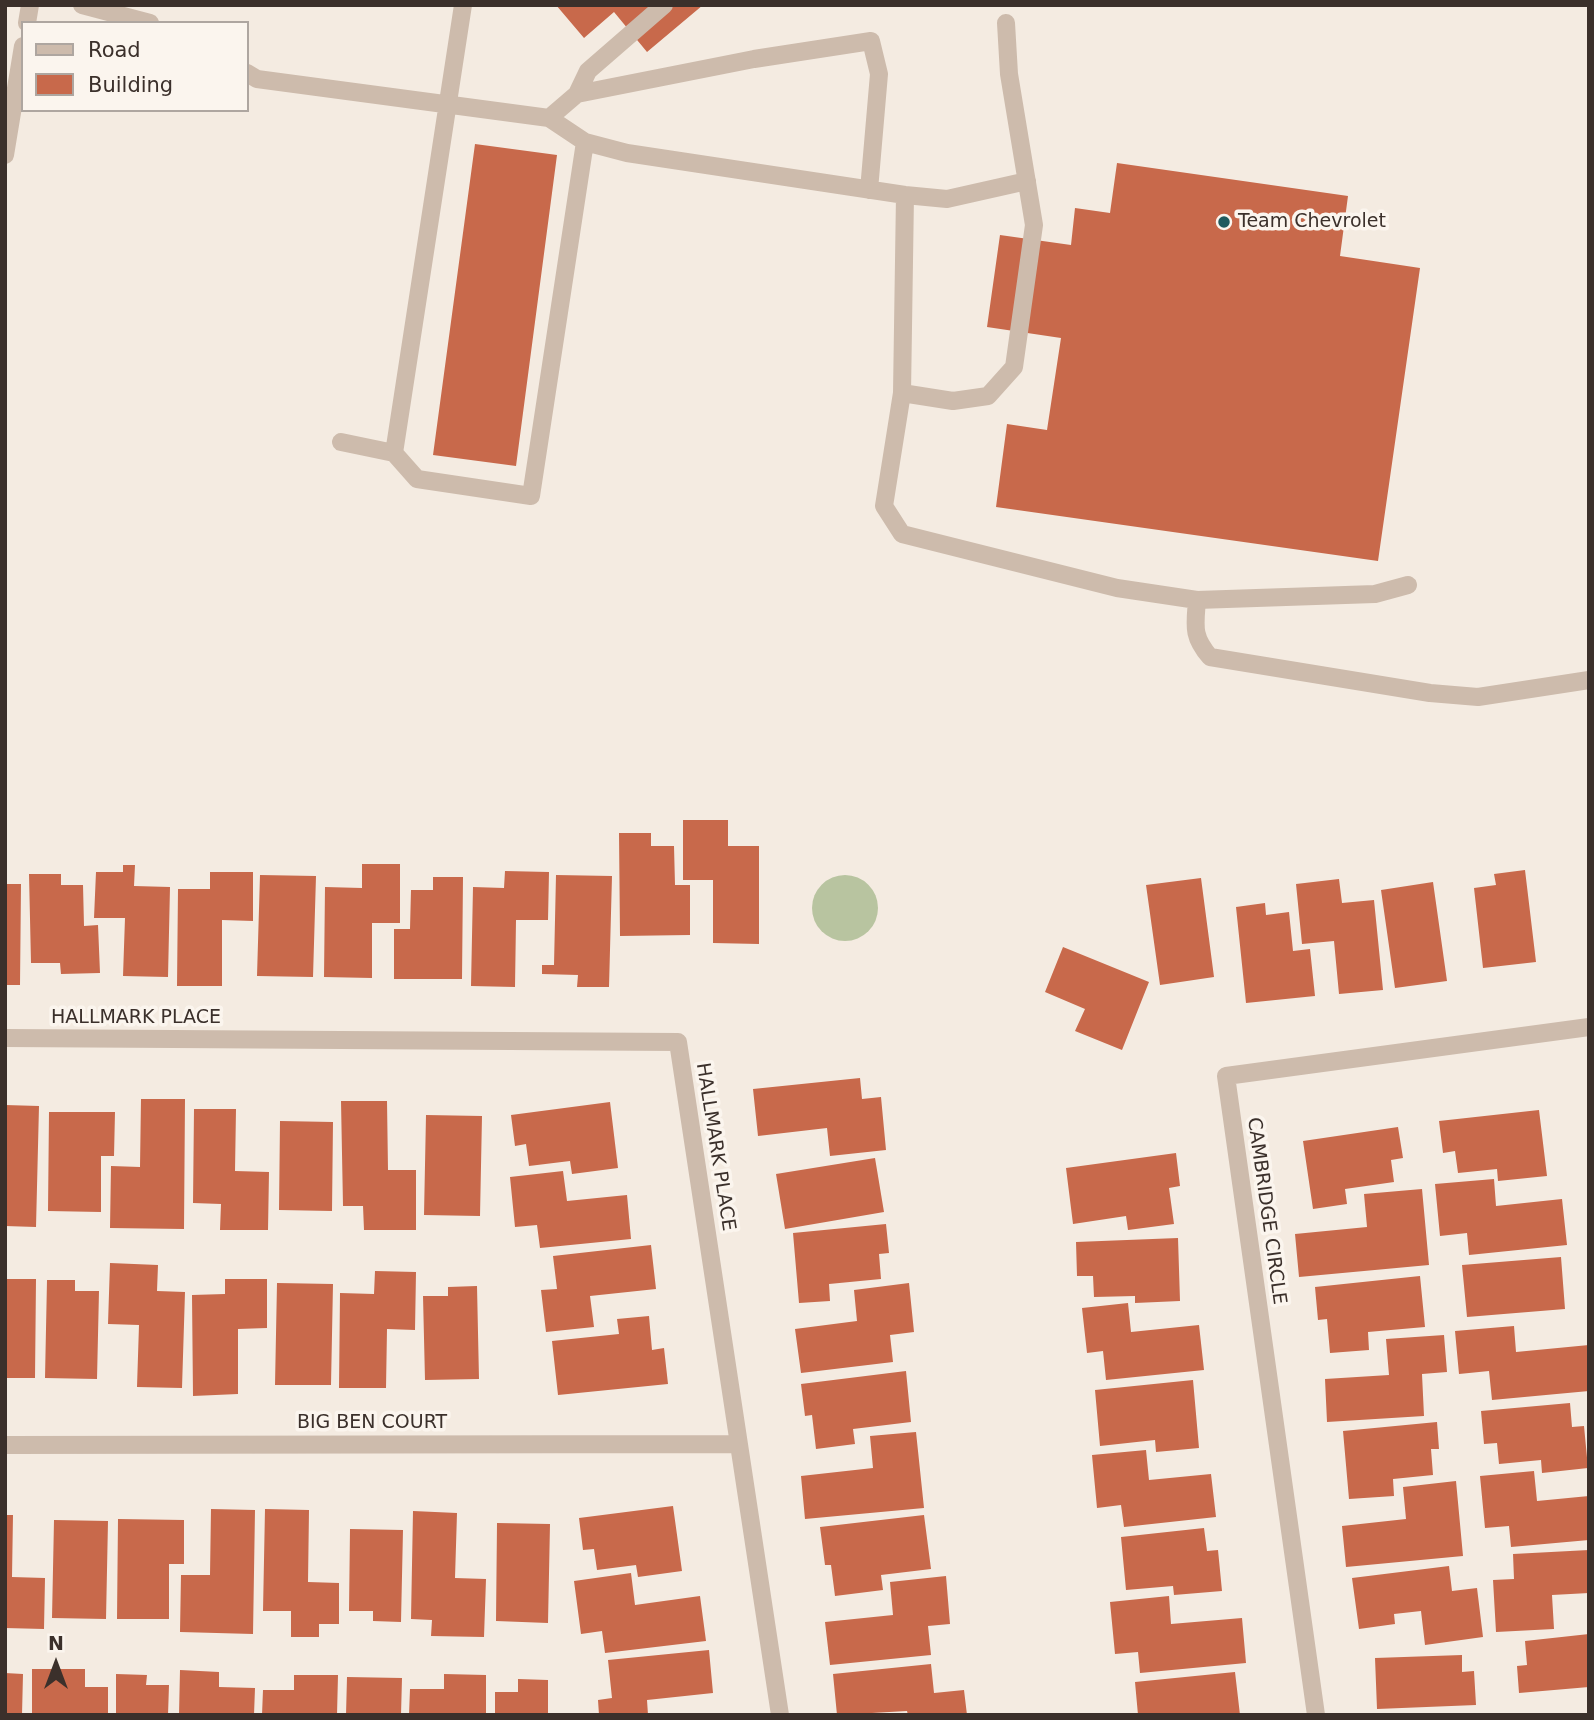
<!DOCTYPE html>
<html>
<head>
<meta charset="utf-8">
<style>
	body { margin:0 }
	#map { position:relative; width:1594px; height:1720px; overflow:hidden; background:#f4ebe1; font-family:"DejaVu Sans",sans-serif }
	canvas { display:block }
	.frame { position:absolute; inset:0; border:7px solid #3b302b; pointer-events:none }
	.legend { position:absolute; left:21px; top:21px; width:228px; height:91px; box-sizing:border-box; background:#fbf5ee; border:2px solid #aea6a0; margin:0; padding:9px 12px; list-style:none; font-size:21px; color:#3b302b }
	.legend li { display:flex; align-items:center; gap:14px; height:35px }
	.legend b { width:35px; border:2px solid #aea6a0 }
	.north { position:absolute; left:21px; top:1629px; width:70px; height:70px; -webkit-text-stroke:5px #fbf5ee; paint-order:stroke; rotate:0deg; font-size:19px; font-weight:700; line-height:28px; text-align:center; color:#3b302b }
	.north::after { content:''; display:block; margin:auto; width:24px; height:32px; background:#3b302b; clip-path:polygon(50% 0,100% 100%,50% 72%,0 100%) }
</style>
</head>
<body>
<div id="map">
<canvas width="1594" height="1720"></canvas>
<div class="frame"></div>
<ul class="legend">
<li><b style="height:9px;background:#cdbbac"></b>Road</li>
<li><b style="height:19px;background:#c8694b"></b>Building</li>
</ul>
<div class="north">N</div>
</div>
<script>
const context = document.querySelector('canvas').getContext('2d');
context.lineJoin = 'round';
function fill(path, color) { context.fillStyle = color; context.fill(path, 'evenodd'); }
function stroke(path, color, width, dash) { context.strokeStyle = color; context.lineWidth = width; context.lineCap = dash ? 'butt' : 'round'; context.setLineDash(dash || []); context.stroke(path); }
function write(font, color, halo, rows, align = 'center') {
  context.font = font + ' "DejaVu Sans",sans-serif'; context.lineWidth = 7; context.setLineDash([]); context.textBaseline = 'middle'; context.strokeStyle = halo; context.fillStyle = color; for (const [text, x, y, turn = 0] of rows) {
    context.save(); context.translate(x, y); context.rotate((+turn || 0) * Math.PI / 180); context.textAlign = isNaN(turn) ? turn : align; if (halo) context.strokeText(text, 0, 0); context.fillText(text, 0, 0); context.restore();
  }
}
fill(new Path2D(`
	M812 908a33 33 0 1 1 66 0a33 33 0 1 1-66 0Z`), '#b8c4a0');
fill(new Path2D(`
	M 556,5 L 703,5 L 647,52 L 614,12 L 584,38 Z
	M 475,144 L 557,155 L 516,466 L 433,455 Z
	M 1117,163 L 1348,196 L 1340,256 L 1420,268 L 1378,561 L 996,507 L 1007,424 L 1047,430 L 1061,338 L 987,327 L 1000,235 L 1071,245 L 1075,208 L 1110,213 Z
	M 683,820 L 728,820 L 728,846 L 759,846 L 759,944 L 713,943 L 713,880 L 683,880 Z
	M 619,833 L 651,833 L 651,846 L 674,846 L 675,885 L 690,885 L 690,935 L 620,936 Z
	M 362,864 L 400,864 L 400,923 L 372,923 L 372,978 L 324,977 L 325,887 L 362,888 Z
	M 123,865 L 135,865 L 134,886 L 170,887 L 168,977 L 123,976 L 125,918 L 94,918 L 96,872 L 123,872 Z
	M 1525,870 L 1536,962 L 1483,968 L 1474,888 L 1496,885 L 1494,874 Z
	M 505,871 L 549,872 L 548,920 L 516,920 L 515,987 L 471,986 L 473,887 L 504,888 Z
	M 210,872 L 253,872 L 253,921 L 222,920 L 222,986 L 177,986 L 178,889 L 210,889 Z
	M 29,874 L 61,874 L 61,885 L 83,885 L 84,926 L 98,925 L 100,973 L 61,974 L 60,963 L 31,963 Z
	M 260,875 L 316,876 L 313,977 L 257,976 Z
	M 556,875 L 612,876 L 609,987 L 577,987 L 578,975 L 542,974 L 542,965 L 554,965 Z
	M 433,877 L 463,877 L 462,979 L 394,979 L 394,929 L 410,929 L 411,890 L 433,890 Z
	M 1201,878 L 1214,977 L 1160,985 L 1146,885 Z
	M 1339,879 L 1342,903 L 1374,900 L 1383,990 L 1339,994 L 1334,941 L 1302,944 L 1296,884 Z
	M 1433,882 L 1447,981 L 1395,988 L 1381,890 Z
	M 5,884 L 21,884 L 20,985 L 5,985 Z
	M 1265,903 L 1266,915 L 1289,912 L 1293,951 L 1310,949 L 1315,996 L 1246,1003 L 1236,907 Z
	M 1063,947 L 1149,982 L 1122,1050 L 1075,1031 L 1085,1009 L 1045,992 Z
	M 860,1078 L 862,1099 L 881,1097 L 886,1150 L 830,1156 L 827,1128 L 758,1136 L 753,1089 Z
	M 141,1099 L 185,1099 L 184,1229 L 110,1228 L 111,1166 L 140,1167 Z
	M 341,1101 L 387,1101 L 388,1170 L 416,1170 L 416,1230 L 364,1230 L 363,1206 L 343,1206 Z
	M 610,1102 L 618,1168 L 572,1174 L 570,1161 L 529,1166 L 526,1144 L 515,1146 L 511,1115 Z
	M 5,1105 L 39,1106 L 36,1227 L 5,1226 Z
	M 194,1109 L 236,1109 L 235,1171 L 269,1172 L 268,1230 L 220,1230 L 221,1204 L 193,1203 Z
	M 1539,1110 L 1547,1176 L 1498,1181 L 1497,1169 L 1458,1173 L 1455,1151 L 1443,1153 L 1439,1121 Z
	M 49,1112 L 115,1112 L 114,1156 L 101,1156 L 101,1212 L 48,1211 Z
	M 426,1115 L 482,1116 L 480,1216 L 424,1215 Z
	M 280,1121 L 333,1122 L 332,1211 L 279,1210 Z
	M 1398,1127 L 1403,1158 L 1391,1160 L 1394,1182 L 1345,1189 L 1347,1204 L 1313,1209 L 1303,1141 Z
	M 1176,1153 L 1180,1186 L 1169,1188 L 1174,1224 L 1128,1230 L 1126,1216 L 1073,1224 L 1066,1168 Z
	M 875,1158 L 884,1212 L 785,1229 L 776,1174 Z
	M 563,1171 L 567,1201 L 627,1195 L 631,1239 L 540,1248 L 537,1225 L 515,1227 L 510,1177 Z
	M 1494,1179 L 1496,1206 L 1562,1199 L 1567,1245 L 1469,1255 L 1467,1233 L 1440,1236 L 1435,1184 Z
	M 1422,1189 L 1429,1265 L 1299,1277 L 1295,1234 L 1367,1227 L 1364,1194 Z
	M 886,1224 L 889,1253 L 879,1254 L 881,1279 L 829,1284 L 830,1301 L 799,1303 L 793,1233 Z
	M 1178,1238 L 1180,1301 L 1135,1303 L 1135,1296 L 1094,1297 L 1093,1276 L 1077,1276 L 1076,1242 Z
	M 651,1245 L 656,1289 L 590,1296 L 594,1327 L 546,1332 L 541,1290 L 557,1289 L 553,1256 Z
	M 1561,1257 L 1565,1309 L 1467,1317 L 1462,1265 Z
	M 110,1263 L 158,1265 L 157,1291 L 185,1292 L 182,1388 L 137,1387 L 139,1325 L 108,1324 Z
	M 375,1271 L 416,1272 L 415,1330 L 387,1329 L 386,1388 L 339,1388 L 340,1293 L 374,1294 Z
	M 1420,1276 L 1425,1327 L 1368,1332 L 1369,1350 L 1330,1353 L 1327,1319 L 1318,1320 L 1315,1287 Z
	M 5,1279 L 36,1279 L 35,1378 L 5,1378 Z
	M 225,1279 L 267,1279 L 267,1328 L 238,1329 L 238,1394 L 193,1396 L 192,1295 L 225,1294 Z
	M 47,1280 L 75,1280 L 75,1291 L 99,1291 L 97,1379 L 45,1378 Z
	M 277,1283 L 333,1284 L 331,1385 L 275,1385 Z
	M 909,1283 L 914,1332 L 890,1335 L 893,1362 L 801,1373 L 795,1329 L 857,1321 L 854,1290 Z
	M 477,1286 L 479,1379 L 425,1380 L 423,1296 L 448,1296 L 448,1287 Z
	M 1128,1303 L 1131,1332 L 1199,1325 L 1204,1370 L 1106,1380 L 1103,1351 L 1087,1353 L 1082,1308 Z
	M 649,1316 L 652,1350 L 664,1348 L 668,1384 L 558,1395 L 552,1341 L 619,1334 L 617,1319 Z
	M 1514,1326 L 1516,1352 L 1589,1345 L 1589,1391 L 1492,1400 L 1489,1371 L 1459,1374 L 1455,1331 Z
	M 1444,1335 L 1447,1372 L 1422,1374 L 1424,1416 L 1327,1422 L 1325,1379 L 1389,1375 L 1386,1339 Z
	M 906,1371 L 911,1422 L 853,1429 L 855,1444 L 816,1449 L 812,1415 L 805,1416 L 801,1384 Z
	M 1193,1380 L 1199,1448 L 1156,1452 L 1155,1440 L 1100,1446 L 1095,1390 Z
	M 1570,1403 L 1572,1427 L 1584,1426 L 1588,1468 L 1542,1473 L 1541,1460 L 1499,1464 L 1497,1443 L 1484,1444 L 1481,1411 Z
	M 1437,1422 L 1439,1449 L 1431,1449 L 1433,1475 L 1393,1479 L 1394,1496 L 1349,1499 L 1343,1431 Z
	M 916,1432 L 924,1508 L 805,1519 L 801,1476 L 873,1468 L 870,1436 Z
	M 1146,1450 L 1149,1480 L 1211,1474 L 1216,1517 L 1124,1527 L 1121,1505 L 1097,1508 L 1092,1455 Z
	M 1534,1471 L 1537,1501 L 1589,1496 L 1589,1540 L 1511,1547 L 1509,1526 L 1485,1528 L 1480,1476 Z
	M 1456,1481 L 1463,1556 L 1346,1567 L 1342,1526 L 1406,1519 L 1403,1487 Z
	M 673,1506 L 682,1571 L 638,1577 L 636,1565 L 597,1570 L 594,1549 L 583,1550 L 579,1518 Z
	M 211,1509 L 255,1510 L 253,1634 L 180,1632 L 181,1575 L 210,1575 Z
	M 265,1509 L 309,1510 L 308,1582 L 339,1583 L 339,1624 L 319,1624 L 319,1637 L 291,1637 L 291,1611 L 263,1611 Z
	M 413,1511 L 457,1513 L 455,1578 L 486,1579 L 484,1637 L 431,1636 L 432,1620 L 411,1619 Z
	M 5,1515 L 13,1515 L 12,1577 L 45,1578 L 44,1629 L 5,1628 Z
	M 924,1515 L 931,1569 L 881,1575 L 883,1590 L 835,1596 L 831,1565 L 825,1565 L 820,1527 Z
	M 118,1519 L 184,1520 L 184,1564 L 169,1564 L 169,1619 L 117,1619 Z
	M 54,1520 L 108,1521 L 106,1619 L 52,1618 Z
	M 497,1523 L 550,1524 L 548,1623 L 496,1621 Z
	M 1204,1528 L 1207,1551 L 1218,1550 L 1222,1591 L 1174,1595 L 1173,1586 L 1126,1590 L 1121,1537 Z
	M 350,1529 L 403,1530 L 401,1622 L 373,1621 L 373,1611 L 349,1611 Z
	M 1589,1550 L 1589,1593 L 1552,1595 L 1554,1629 L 1496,1632 L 1493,1580 L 1514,1579 L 1513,1554 Z
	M 1449,1566 L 1452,1591 L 1477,1588 L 1483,1637 L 1425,1645 L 1421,1611 L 1394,1614 L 1395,1624 L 1359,1629 L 1352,1578 Z
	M 631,1573 L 635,1605 L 700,1596 L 706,1641 L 605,1653 L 602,1631 L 581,1634 L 574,1581 Z
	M 946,1576 L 950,1624 L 928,1626 L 931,1655 L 830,1665 L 825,1622 L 893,1615 L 890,1582 Z
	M 1169,1596 L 1171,1624 L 1242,1618 L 1246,1663 L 1140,1673 L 1138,1652 L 1115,1654 L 1110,1602 Z
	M 1589,1634 L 1589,1687 L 1519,1693 L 1517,1666 L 1527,1665 L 1525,1641 Z
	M 709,1650 L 713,1693 L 647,1700 L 648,1715 L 599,1715 L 598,1700 L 612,1698 L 608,1660 Z
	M 1462,1655 L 1462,1672 L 1474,1671 L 1476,1705 L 1377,1709 L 1375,1658 Z
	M 931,1664 L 934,1693 L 964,1690 L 967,1715 L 908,1715 L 907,1711 L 837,1715 L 833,1674 Z
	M 32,1669 L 85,1669 L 85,1687 L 108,1687 L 108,1715 L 32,1715 Z
	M 180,1670 L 219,1672 L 219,1687 L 255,1688 L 254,1715 L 179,1715 Z
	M 1235,1672 L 1240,1715 L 1138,1715 L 1135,1682 Z
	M 5,1673 L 23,1674 L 22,1715 L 5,1715 Z
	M 116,1674 L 147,1675 L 146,1685 L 169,1685 L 168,1715 L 116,1715 Z
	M 444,1674 L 486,1675 L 486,1715 L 409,1715 L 410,1689 L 444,1689 Z
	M 294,1675 L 338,1675 L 337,1715 L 262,1715 L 263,1690 L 294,1690 Z
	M 347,1677 L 402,1678 L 401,1715 L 346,1715 Z
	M 518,1679 L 548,1680 L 548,1715 L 495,1715 L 495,1692 L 518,1692 Z`), '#c8694b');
stroke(new Path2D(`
	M 82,5 L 150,23
	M 27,23 L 30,5
	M 247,73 L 257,79 L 549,118 L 577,94 L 754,59 L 871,41 L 879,74 L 869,190
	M 577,94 L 588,71 L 664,5
	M 549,118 L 585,142 L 627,153 L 905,195 L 947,199 L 1027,181
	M 5,155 L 23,46
	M 905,195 L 902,393 L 884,506 L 902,534 L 1117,588 L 1197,600 L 1375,594 L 1408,585
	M 902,393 L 953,401 L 988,396 L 1014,367 L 1034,225 L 1009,74 L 1006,23
	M 341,442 L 394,453 L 417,479 L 531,496 L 585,142
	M 394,453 L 463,5
	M 1197,600 C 1195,626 1192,636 1210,657 L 1430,693 L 1478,697 L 1589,680
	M 5,1038 L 678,1042 L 780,1715
	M 5,1445 L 739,1444
	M 1316,1715 L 1226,1076 L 1589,1027`), '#cdbbac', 18);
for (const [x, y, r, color] of [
	[1224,222,7,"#1f5a5e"]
]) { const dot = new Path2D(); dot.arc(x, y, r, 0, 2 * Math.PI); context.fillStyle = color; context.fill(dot); stroke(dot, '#fbf5ee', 2.5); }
write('19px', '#3b302b', '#fbf5ee', [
	["Team Chevrolet",1238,222]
], 'left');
write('19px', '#3b302b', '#fbf5ee', [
	["HALLMARK PLACE",136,1018],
	["HALLMARK PLACE",715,1147,81],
	["CAMBRIDGE CIRCLE",1266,1211,82],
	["BIG BEN COURT",372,1423]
]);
</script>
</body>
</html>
